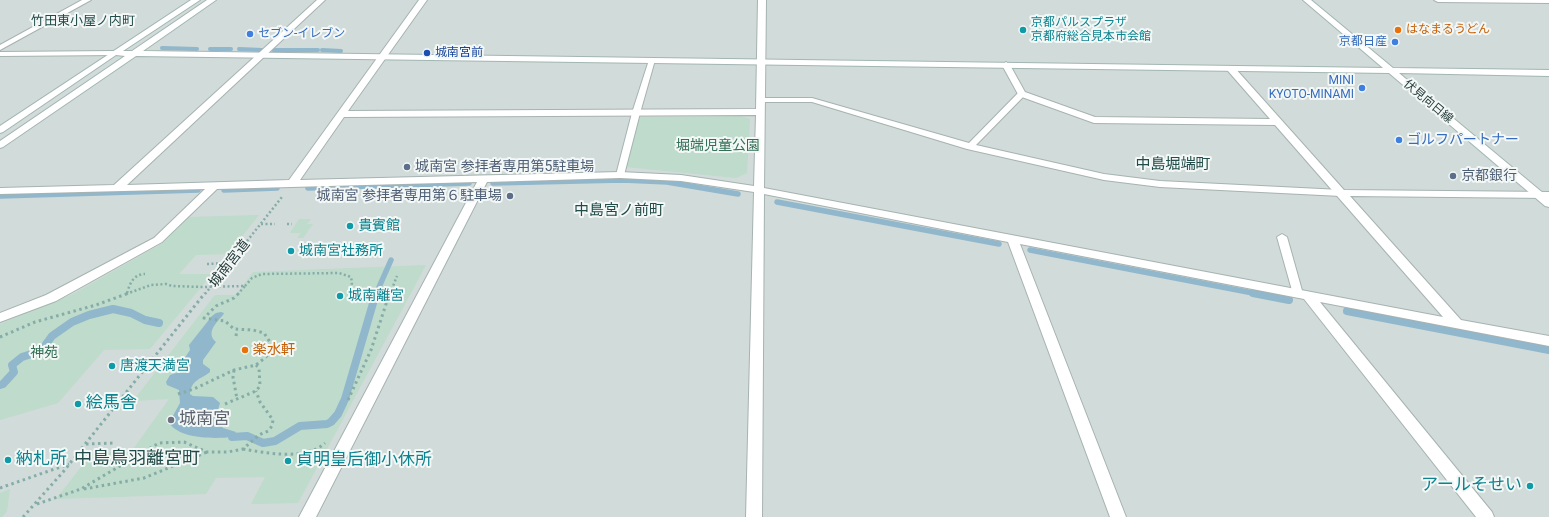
<!DOCTYPE html>
<html>
<head>
<meta charset="utf-8">
<style>
	body { margin:0 }
	canvas { display:block; background:#e3ece9 }
</style>
</head>
<body>
<canvas width="1549" height="517"></canvas>
<script>
const context = document.querySelector('canvas').getContext('2d');
context.lineJoin = 'round';
function fill(path, color) { context.fillStyle = color; context.fill(path, 'evenodd'); }
function stroke(path, color, width, dash) { context.strokeStyle = color; context.lineWidth = width; context.lineCap = dash ? 'butt' : 'round'; context.setLineDash(dash || []); context.stroke(path); }
function write(font, color, halo, rows, align = 'center') {
  context.font = font + ' Roboto,"Noto Sans JP",sans-serif'; context.lineWidth = 4; context.setLineDash([]); context.textBaseline = 'middle'; context.strokeStyle = halo; context.fillStyle = color; for (const [text, x, y, turn = 0] of rows) {
    context.save(); context.translate(x, y); context.rotate((+turn || 0) * Math.PI / 180); context.textAlign = isNaN(turn) ? turn : align; if (halo) context.strokeText(text, 0, 0); context.fillText(text, 0, 0); context.restore();
  }
}
fill(new Path2D(`
	M 0,0 L 1549,0 L 1549,517 L 0,517 Z`), '#d1dbd9');
fill(new Path2D(`
	M 741,116 L 750,119 L 747,173 L 736,178 L 626,167 L 638,119 L 642,117 Z
	M 259,215 L 228,254 L 196,255 L 179,274 L 212,274 L 150,349 L 104,350 L 58,403 L 0,420 L 0,324 L 73,294 L 163,243 L 190,217 Z
	M 299,219 L 311,219 L 307,224 L 313,224 L 303,238 L 297,238 L 301,233 L 290,233 Z
	M 426,265 L 298,503 L 251,504 L 265,477 L 216,478 L 206,494 L 56,499 L 92,453 L 131,452 L 169,399 L 133,401 L 215,295 L 236,295 L 253,272 Z
	M 10,489 L 7,511 L 2,517 L 0,517 L 0,493 Z`), '#bedbcb');
fill(new Path2D(`
	M 221,312 L 224,313 L 223,315 C 217,322 205,333 216,342 L 203,360 L 203,364 L 210,369 L 210,372 C 201,379 191,380 190,394 L 193,396 L 213,397 L 220,403 L 216,416 L 223,428 L 236,432 L 232,437 C 214,439 180,439 169,423 L 180,403 L 179,390 L 167,385 L 166,382 L 170,375 L 179,372 L 182,368 L 182,362 L 190,350 L 189,345 L 212,316 L 216,313 Z`), '#90b7cc');
stroke(new Path2D(`
	M 162,48 L 197,49
	M 210,49 L 231,49
	M 239,49 L 262,50
	M 273,50 L 318,50
	M 322,50 L 341,51`), '#90b7cc', 4);
stroke(new Path2D(`
	M 493,183 L 623,180 L 667,182 L 738,194
	M 308,188 L 469,183
	M 224,190 L 277,188
	M 0,196 L 198,190
	M 777,202 L 999,244
	M 1030,250 L 1258,294
	M 376,294 L 391,260`), '#90b7cc', 5.5);
stroke(new Path2D(`
	M 1253,293 L 1289,300
	M 1347,311 L 1549,350
	M 0,385 L 3,384 L 14,372 L 12,365 L 22,357 L 41,351 L 52,336 L 72,322 L 89,315 L 113,309 L 131,313 L 145,320 L 159,323
	M 232,437 L 247,436 L 263,443 L 275,441 L 300,426 L 327,424 L 331,422 L 338,414 L 345,399 L 376,293`), '#90b7cc', 8);
const lane = new Path2D(`
	M 652,58 L 655,60 L 640,113 L 624,175 L 620,178 L 617,177 L 616,175 L 632,113 L 649,60 Z
	M 1019,92 L 1022,92 L 1026,94 L 976,145 L 1104,174 L 1160,181 L 1341,190 L 1345,193 L 1341,196 L 1160,187 L 1104,180 L 967,149 L 812,102 L 760,102 L 756,100 L 760,98 L 812,98 L 969,143 Z
	M 1282,234 L 1287,237 L 1303,294 L 1302,296 L 1294,296 L 1293,294 L 1277,237 Z`);
const street = new Path2D(`
	M 82,0 L 91,0 L 0,50 L 0,45 Z
	M 317,0 L 325,0 L 127,185 L 289,180 L 419,0 L 427,0 L 348,111 L 756,109 L 758,0 L 766,0 L 764,188 L 1443,317 L 1275,125 L 1094,123 L 1019,96 L 1002,65 L 1006,62 L 1010,65 L 1025,92 L 1095,117 L 1270,119 L 1228,71 L 1227,69 L 1228,67 L 1234,67 L 1344,190 L 1549,192 L 1549,198 L 1350,196 L 1461,320 L 1549,336 L 1549,346 L 1320,302 L 1492,512 L 1494,517 L 1476,517 L 1304,299 L 1020,244 L 1126,517 L 1110,517 L 1008,242 L 764,194 L 762,517 L 746,517 L 754,192 L 681,181 L 620,178 L 487,182 L 316,517 L 299,517 L 477,182 L 217,189 L 162,242 L 56,301 L 0,322 L 0,313 L 46,295 L 154,238 L 205,189 L 0,194 L 0,188 L 114,185 ZM 756,115 L 754,186 L 681,175 L 620,172 L 300,180 L 344,117 Z
	M 1434,0 L 1549,0 L 1549,3 L 1438,2 Z
	M 114,51 L 117,51 L 117,55 L 0,56 L 0,52 Z`);
const secondary = new Path2D(`
	M 191,0 L 200,0 L 123,51 L 132,51 L 207,0 L 216,0 L 143,51 L 1383,68 L 1303,0 L 1311,0 L 1393,68 L 1549,70 L 1549,76 L 1399,73 L 1549,198 L 1549,207 L 1545,206 L 1389,73 L 136,56 L 3,147 L 0,148 L 0,141 L 125,56 L 116,55 L 3,132 L 0,133 L 0,126 Z`);
stroke(lane, '#a6b3b1', 2);
stroke(street, '#a6b3b1', 2);
stroke(secondary, '#a2b6b3', 2);
stroke(new Path2D(`
	M 261,224 L 275,224
	M 287,224 L 292,224
	M 207,264 L 230,263
	M 245,286 L 252,278 L 262,274 L 339,273 L 351,277 L 352,283 L 349,294
	M 127,293 C 130,283 134,274 145,274
	M 126,294 L 151,285 L 166,284 L 172,286 L 202,287 L 245,286 L 238,294
	M 205,294 L 282,197
	M 390,294 L 397,276`), '#86aca8', 2.5, [2, 2.5]);
stroke(new Path2D(`
	M 388,298 L 390,293
	M 236,336 L 237,330
	M 0,337 L 35,322 L 96,305 L 129,293
	M 126,365 L 149,365
	M 234,370 L 233,377 L 237,399
	M 178,394 L 194,389 L 234,370 L 256,365 L 266,357 L 271,349 L 270,342 L 264,333 L 253,330 L 234,329 L 225,321 L 204,318 L 216,306 L 234,298 L 239,293
	M 348,400 L 371,350 L 388,298 L 352,298 L 349,295 L 349,293
	M 98,403 L 119,403
	M 225,404 L 256,391 L 260,386 L 259,368 L 256,365
	M 86,444 L 115,443
	M 243,449 C 267,453 305,461 325,443
	M 0,488 L 69,464
	M 84,489 L 144,478 L 207,452
	M 37,504 L 81,489 L 159,443 L 184,442 L 207,452 L 228,452 L 243,449 L 259,435 L 268,431 L 272,426 L 273,420 L 260,402 L 256,391
	M 23,517 L 63,472 L 205,293`), '#86aca8', 3, [2.5, 3.5]);
fill(lane, '#fff');
fill(street, '#fff');
fill(secondary, '#fff');
for (const [x, y, r, color] of [
	[1023,30,4,"#0f9aa8"],
	[1398,30,4,"#e8710a"],
	[250,34,4,"#3f7fe0"],
	[1395,42,4,"#3f7fe0"],
	[427,53,4,"#1a4fb4"],
	[1362,88,4,"#3f7fe0"],
	[1399,140,4,"#3f7fe0"],
	[407,167,4,"#5c6f8a"],
	[1453,176,4,"#5c6f8a"],
	[510,196,4,"#5c6f8a"],
	[350,226,4,"#0f9aa8"],
	[291,251,4,"#0f9aa8"],
	[340,296,4,"#0f9aa8"],
	[245,350,4,"#e8710a"],
	[112,366,4,"#0f9aa8"],
	[78,404,4,"#0f9aa8"],
	[171,420,4,"#6b7280"],
	[8,460,4,"#0f9aa8"],
	[288,461,4,"#0f9aa8"],
	[1530,486,4,"#0f9aa8"]
]) { const dot = new Path2D(); dot.arc(x, y, r, 0, 2 * Math.PI); context.fillStyle = color; context.fill(dot); stroke(dot, '#f3f8f7', 1.5); }
write('12px', '#0d838f', '#f3f8f7', [
	["京都パルスプラザ",1031,23],
	["京都府総合見本市会館",1031,37]
], 'left');
write('12px', '#c56008', '#f3f8f7', [
	["はなまるうどん",1406,30]
], 'left');
write('12px', '#366cbe', '#f3f8f7', [
	["セブン-イレブン",258,34,"left"],
	["京都日産",1387,42],
	["MINI",1354,81],
	["KYOTO-MINAMI",1354,95]
], 'right');
write('12px', '#164399', '#f3f8f7', [
	["城南宮前",435,53]
], 'left');
write('12px', '#243b39', '#f3f8f7', [
	["伏見向日線",1428,102,40]
]);
write('13px', '#224c49', '#f3f8f7', [
	["竹田東小屋ノ内町",83,22]
]);
write('14px', '#366cbe', '#f3f8f7', [
	["ゴルフパートナー",1407,140]
], 'left');
write('14px', '#326f55', '#f3f8f7', [
	["堀端児童公園",718,146],
	["神苑",44,353]
]);
write('14px', '#4e5e75', '#f3f8f7', [
	["城南宮 参拝者専用第5駐車場",415,167],
	["京都銀行",1461,176],
	["城南宮 参拝者専用第６駐車場",502,196,"right"]
], 'left');
write('14px', '#0d838f', '#f3f8f7', [
	["貴賓館",358,226],
	["城南宮社務所",299,251],
	["城南離宮",348,296],
	["唐渡天満宮",120,366]
], 'left');
write('14px', '#243b39', '#f3f8f7', [
	["城南宮道",230,264,-52]
]);
write('14px', '#c56008', '#f3f8f7', [
	["楽水軒",253,350]
], 'left');
write('15px', '#224c49', '#f3f8f7', [
	["中島堀端町",1173,165],
	["中島宮ノ前町",619,211]
]);
write('17px', '#0d838f', '#f3f8f7', [
	["絵馬舎",86,404],
	["納札所",16,460],
	["貞明皇后御小休所",296,461],
	["アールそせい",1522,486,"right"]
], 'left');
write('17px', '#5b616d', '#f3f8f7', [
	["城南宮",179,420]
], 'left');
write('18px', '#224c49', '#f3f8f7', [
	["中島鳥羽離宮町",137,459]
]);
</script>
</body>
</html>
